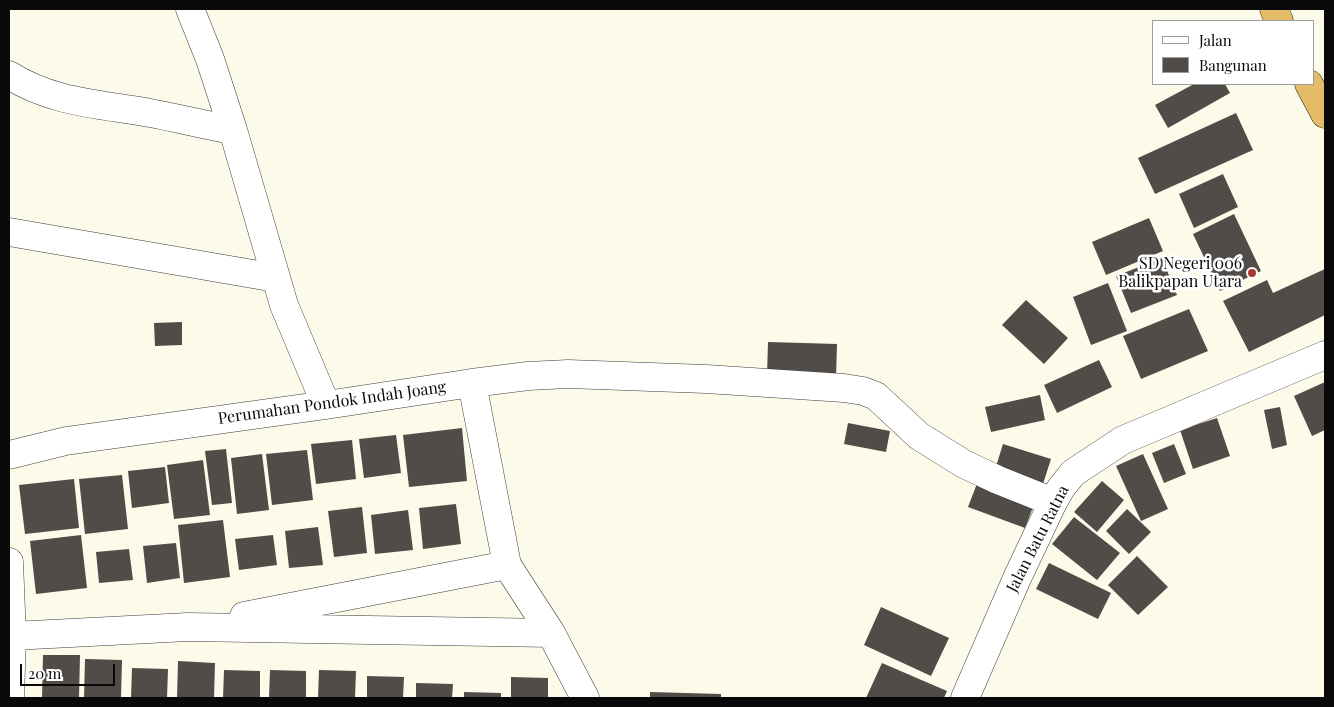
<!DOCTYPE html>
<html>
<head>
<meta charset="utf-8">
<style>
	body { margin:0 }
	#map { position:relative; width:1334px; height:707px; overflow:hidden; background:#fcfae9; font-family:"Playfair Display",serif }
	canvas { display:block }
	.frame { position:absolute; inset:0; border:10px solid #090909; pointer-events:none }
	.legend { position:absolute; left:1152px; top:20px; width:162px; height:65px; box-sizing:border-box; background:#fff; border:1px solid #9d9d9d; margin:0; padding:6px 9px; list-style:none; font-size:15px; color:#090909 }
	.legend li { display:flex; align-items:center; gap:10px; height:25px }
	.legend b { width:25px; border:1px solid #9d9d9d }
	.scale { position:absolute; left:20px; top:664px; width:95px; height:22px; box-sizing:border-box; border:2px solid #090909; border-top:0; padding-left:6px; font-size:15px; line-height:18px; white-space:nowrap; color:#090909; -webkit-text-stroke:4px #fff; paint-order:stroke }
</style>
</head>
<body>
<div id="map">
<canvas width="1334" height="707"></canvas>
<div class="frame"></div>
<ul class="legend">
<li><b style="height:6px;background:#fff"></b>Jalan</li>
<li><b style="height:14px;background:#514c47"></b>Bangunan</li>
</ul>
<div class="scale">20 m</div>
</div>
<script>
const context = document.querySelector('canvas').getContext('2d');
context.lineJoin = 'round';
function fill(path, color) { context.fillStyle = color; context.fill(path, 'evenodd'); }
function stroke(path, color, width, dash) { context.strokeStyle = color; context.lineWidth = width; context.lineCap = dash ? 'butt' : 'round'; context.setLineDash(dash || []); context.stroke(path); }
function write(font, color, halo, rows, align = 'center') {
  context.font = font + ' "Playfair Display",serif'; context.lineWidth = 5; context.setLineDash([]); context.textBaseline = 'middle'; context.strokeStyle = halo; context.fillStyle = color; for (const [text, x, y, turn = 0] of rows) {
    context.save(); context.translate(x, y); context.rotate((+turn || 0) * Math.PI / 180); context.textAlign = isNaN(turn) ? turn : align; if (halo) context.strokeText(text, 0, 0); context.fillText(text, 0, 0); context.restore();
  }
}
fill(new Path2D(`
	M 1194,84 L 1225,84 L 1230,93 L 1168,128 L 1155,105 Z
	M 1236,113 L 1253,150 L 1155,194 L 1138,158 Z
	M 1223,174 L 1238,207 L 1194,228 L 1179,194 Z
	M 1234,214 L 1261,271 L 1220,291 L 1193,234 Z
	M 1149,218 L 1163,251 L 1106,275 L 1092,242 Z
	M 1162,258 L 1177,295 L 1131,313 L 1116,276 Z
	M 1325,269 L 1325,315 L 1249,352 L 1223,301 L 1267,280 L 1273,293 Z
	M 1108,283 L 1127,331 L 1091,345 L 1073,297 Z
	M 1026,300 L 1068,338 L 1044,364 L 1002,325 Z
	M 1189,309 L 1208,351 L 1141,379 L 1123,336 Z
	M 182,322 L 182,345 L 155,346 L 154,323 Z
	M 768,342 L 837,344 L 836,378 L 767,376 Z
	M 1099,360 L 1112,387 L 1057,413 L 1044,385 Z
	M 1325,382 L 1325,430 L 1312,436 L 1294,396 Z
	M 1040,395 L 1045,420 L 991,432 L 985,407 Z
	M 1280,407 L 1287,445 L 1272,449 L 1264,410 Z
	M 1217,418 L 1230,456 L 1193,469 L 1180,430 Z
	M 848,423 L 890,431 L 886,452 L 844,444 Z
	M 462,428 L 467,481 L 409,487 L 403,435 Z
	M 396,435 L 401,473 L 364,478 L 359,439 Z
	M 352,440 L 356,479 L 316,484 L 311,444 Z
	M 1003,444 L 1051,459 L 1042,487 L 994,473 Z
	M 1174,444 L 1186,474 L 1164,483 L 1152,453 Z
	M 226,449 L 232,503 L 212,505 L 205,451 Z
	M 307,450 L 313,500 L 272,505 L 266,454 Z
	M 262,454 L 269,510 L 237,514 L 231,458 Z
	M 1143,454 L 1168,509 L 1141,521 L 1116,466 Z
	M 203,460 L 210,515 L 174,519 L 167,465 Z
	M 165,467 L 169,503 L 132,508 L 128,471 Z
	M 122,475 L 128,529 L 85,534 L 79,479 Z
	M 74,479 L 79,528 L 25,534 L 19,485 Z
	M 978,481 L 1035,502 L 1025,528 L 968,507 Z
	M 1102,481 L 1124,500 L 1097,532 L 1074,512 Z
	M 456,504 L 461,544 L 423,549 L 419,508 Z
	M 362,507 L 367,553 L 334,557 L 328,511 Z
	M 1127,509 L 1151,532 L 1129,554 L 1106,531 Z
	M 408,510 L 413,550 L 375,554 L 371,515 Z
	M 1074,517 L 1120,553 L 1097,580 L 1052,544 Z
	M 223,520 L 230,577 L 184,583 L 178,525 Z
	M 318,527 L 323,565 L 289,568 L 285,531 Z
	M 81,535 L 87,588 L 36,594 L 30,541 Z
	M 273,535 L 277,565 L 239,570 L 235,539 Z
	M 176,543 L 180,578 L 147,583 L 143,546 Z
	M 129,549 L 133,580 L 99,583 L 96,552 Z
	M 1137,556 L 1168,587 L 1138,615 L 1108,585 Z
	M 1049,563 L 1111,593 L 1098,619 L 1036,589 Z
	M 881,607 L 949,638 L 931,676 L 864,645 Z
	M 43,655 L 80,655 L 79,698 L 42,698 Z
	M 85,659 L 122,660 L 121,698 L 84,698 Z
	M 178,661 L 215,663 L 214,698 L 177,698 Z
	M 882,663 L 947,691 L 944,698 L 866,698 Z
	M 132,668 L 168,669 L 167,698 L 131,698 Z
	M 224,670 L 260,671 L 260,698 L 223,698 Z
	M 270,670 L 306,671 L 306,698 L 269,698 Z
	M 319,670 L 356,671 L 355,698 L 318,698 Z
	M 367,676 L 404,677 L 403,698 L 367,698 Z
	M 511,677 L 548,678 L 548,698 L 511,698 Z
	M 416,683 L 453,684 L 452,698 L 416,698 Z
	M 464,692 L 501,693 L 501,698 L 464,698 Z
	M 650,692 L 721,694 L 721,698 L 650,698 Z`), '#514c47');
const minor = new Path2D(`
	M 190,9 L 210,59 L 233,130 L 284,305 L 326,405
	M 9,75 C 53,103 100,104 150,113 C 177,118 205,125 233,130
	M 9,232 L 276,278
	M 472,383 L 528,376 L 568,374 L 706,379 L 844,388 L 863,391 L 876,396 L 919,436 L 964,464 L 998,480 L 1053,502
	M 9,455 L 66,441 L 326,405 L 472,383 L 507,565 L 551,633 L 585,698
	M 9,562 L 12,636 L 10,698
	M 244,616 L 507,565
	M 12,636 L 188,627 L 551,633`);
const tertiary = new Path2D(`
	M 965,698 L 1018,576 L 1053,502 L 1061,488 L 1073,473 L 1123,440 L 1325,355`);
const trunk = new Path2D(`
	M 1274,9 L 1279,21
	M 1309,84 L 1325,114`);
stroke(minor, '#3c3c3c', 29);
stroke(tertiary, '#3c3c3c', 29);
stroke(trunk, '#1a1a1a', 29);
stroke(minor, '#fff', 28);
stroke(tertiary, '#fff', 28);
stroke(trunk, '#e4bc68', 28);
for (const [x, y, r, color] of [
	[1252,273,5,"#a73734"]
]) { const dot = new Path2D(); dot.arc(x, y, r, 0, 2 * Math.PI); context.fillStyle = color; context.fill(dot); stroke(dot, '#fff', 2); }
write('16px', '#090909', '#fff', [
	["SD Negeri 006",1242,264],
	["Balikpapan Utara",1242,282]
], 'right');
write('16px', '#090909', '#fff', [
	["Perumahan Pondok Indah Joang",332,403,-8],
	["Jalan Batu Ratna",1038,539,-63]
]);
</script>
</body>
</html>
